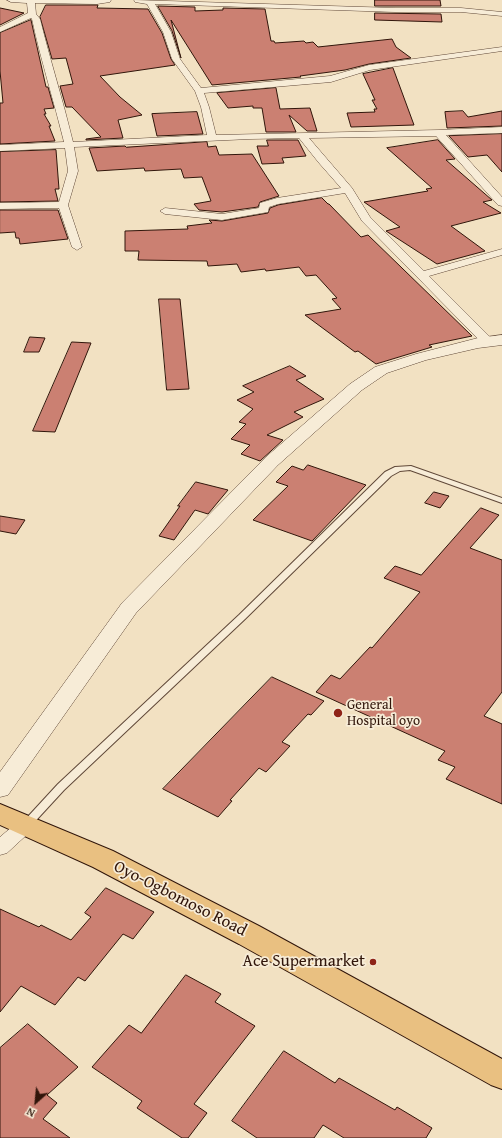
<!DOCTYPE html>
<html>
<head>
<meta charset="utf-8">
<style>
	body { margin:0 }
	#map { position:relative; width:502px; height:1138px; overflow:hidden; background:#f2e1c2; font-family:"Gentium Book Plus",serif }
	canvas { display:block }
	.north { position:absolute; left:16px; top:1082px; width:40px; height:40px; -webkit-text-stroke:3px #f7ecd7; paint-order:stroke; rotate:207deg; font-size:11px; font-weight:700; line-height:16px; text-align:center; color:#30150a }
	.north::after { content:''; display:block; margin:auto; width:14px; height:18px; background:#30150a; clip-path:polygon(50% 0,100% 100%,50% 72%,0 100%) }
</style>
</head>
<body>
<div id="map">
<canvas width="502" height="1138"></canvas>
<div class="north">N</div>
</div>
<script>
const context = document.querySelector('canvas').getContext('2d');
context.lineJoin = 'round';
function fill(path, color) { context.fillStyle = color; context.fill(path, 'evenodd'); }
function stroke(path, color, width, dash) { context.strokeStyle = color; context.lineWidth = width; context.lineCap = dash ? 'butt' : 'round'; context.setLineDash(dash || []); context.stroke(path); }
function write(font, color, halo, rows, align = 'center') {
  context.font = font + ' "Gentium Book Plus",serif'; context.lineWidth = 3.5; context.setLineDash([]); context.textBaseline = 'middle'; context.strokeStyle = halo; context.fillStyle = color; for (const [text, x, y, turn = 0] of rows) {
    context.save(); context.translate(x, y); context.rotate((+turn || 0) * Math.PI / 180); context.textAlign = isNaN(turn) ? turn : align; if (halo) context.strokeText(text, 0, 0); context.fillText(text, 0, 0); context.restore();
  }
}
const building = new Path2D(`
	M 375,0 L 440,0 L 441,6 L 375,6 Z
	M 46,5 L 98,5 L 97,8 L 148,9 L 162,33 L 171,59 L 175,65 L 100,76 L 120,97 L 142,115 L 118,120 L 123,138 L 86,140 L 86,139 L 101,137 L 72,107 L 66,107 L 60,86 L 73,84 L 66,58 L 52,59 L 40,17 Z
	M 158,6 L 195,7 L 195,11 L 223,10 L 223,8 L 265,9 L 271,41 L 274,41 L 275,43 L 304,41 L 306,43 L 313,42 L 318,47 L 392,39 L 396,47 L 411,58 L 369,64 L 345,70 L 300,76 L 301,77 L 212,85 L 171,20 L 181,58 L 172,31 Z
	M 0,8 L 24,13 L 0,25 Z
	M 375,13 L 441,14 L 442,22 L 375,20 Z
	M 31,20 L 46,87 L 48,87 L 54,108 L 44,109 L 46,114 L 44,114 L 51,126 L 49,126 L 55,141 L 0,144 L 0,103 L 3,103 L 0,71 L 0,33 Z
	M 393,68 L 414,125 L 351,127 L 347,113 L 375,112 L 374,109 L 377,109 L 372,100 L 375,100 L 363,74 Z
	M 276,88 L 280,109 L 310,108 L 317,131 L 307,131 L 289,115 L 296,132 L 266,132 L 262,108 L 253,108 L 253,106 L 228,108 L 217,93 Z
	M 463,111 L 468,117 L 502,111 L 502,126 L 447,128 L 445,112 Z
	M 197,112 L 203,134 L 157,136 L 152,114 Z
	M 502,134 L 502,172 L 487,155 L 468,157 L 449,136 Z
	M 267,140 L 298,140 L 306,156 L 282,158 L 284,163 L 262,164 L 257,146 L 268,146 Z
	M 438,140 L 455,159 L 446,160 L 492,200 L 483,202 L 501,213 L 451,226 L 485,251 L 437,264 L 386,231 L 400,227 L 364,202 L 428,191 L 426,189 L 432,188 L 387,148 Z
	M 207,142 L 208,147 L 216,146 L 219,155 L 252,154 L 279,196 L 260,202 L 258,207 L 222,212 L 199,210 L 194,204 L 211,201 L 202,177 L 184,178 L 181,169 L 145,171 L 144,168 L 97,171 L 89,148 L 125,146 L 126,147 Z
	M 56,150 L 59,189 L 55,189 L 58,201 L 0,202 L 0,152 Z
	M 322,198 L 328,204 L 329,204 L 361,237 L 368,235 L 472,336 L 429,345 L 432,347 L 376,364 L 358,351 L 355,352 L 305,315 L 341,309 L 332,299 L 337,298 L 316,275 L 306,276 L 299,267 L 266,271 L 265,269 L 241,272 L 237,264 L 208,266 L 207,261 L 138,260 L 139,251 L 125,251 L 125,231 L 188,229 L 187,226 L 212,223 L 209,220 L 222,221 L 268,213 L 270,208 L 278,205 Z
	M 0,210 L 58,210 L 68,239 L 20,244 L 19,238 L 16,238 L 15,232 L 0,233 Z
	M 159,299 L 180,299 L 189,389 L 167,390 Z
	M 30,337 L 45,338 L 39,352 L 24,352 Z
	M 72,342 L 91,343 L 55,432 L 33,431 Z
	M 290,366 L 306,376 L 296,380 L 324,399 L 294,412 L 303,417 L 267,435 L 283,440 L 260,461 L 241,454 L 250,445 L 231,439 L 246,424 L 239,422 L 253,409 L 237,400 L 254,392 L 243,386 Z
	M 308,465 L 366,485 L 312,541 L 253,520 L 288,486 L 276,482 L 292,466 L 303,470 Z
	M 196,482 L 228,490 L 208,514 L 195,510 L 174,540 L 159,536 L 180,506 L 178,506 Z
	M 434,492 L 449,496 L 440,508 L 425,503 Z
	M 481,508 L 499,515 L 470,548 L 502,560 L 502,692 L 484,716 L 502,724 L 502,804 L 446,779 L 455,767 L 438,760 L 445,751 L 316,692 L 331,675 L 340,679 L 370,647 L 372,648 L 420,592 L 384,578 L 395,566 L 421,575 Z
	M 0,516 L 25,520 L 16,534 L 0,531 Z
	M 272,677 L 324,701 L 311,715 L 308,714 L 282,742 L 290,746 L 266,772 L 259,768 L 230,800 L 232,801 L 218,817 L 163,789 Z
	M 106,888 L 154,912 L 133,939 L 123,934 L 85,981 L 78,977 L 55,1005 L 21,986 L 0,1012 L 0,909 L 39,927 L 41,925 L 71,940 L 91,917 L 85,913 Z
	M 186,975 L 221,994 L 215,1002 L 255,1026 L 194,1104 L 207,1113 L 188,1138 L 182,1138 L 137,1108 L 142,1101 L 92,1067 L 129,1025 L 141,1033 Z
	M 28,1024 L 78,1067 L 47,1095 L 57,1103 L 43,1119 L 70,1138 L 0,1138 L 0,1048 Z
	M 284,1051 L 335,1083 L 339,1078 L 395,1110 L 397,1107 L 432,1128 L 426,1138 L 344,1138 L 323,1125 L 314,1138 L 257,1138 L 232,1121 Z`);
fill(building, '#cb8072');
stroke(building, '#30150a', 1);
const service = new Path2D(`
	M 411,466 L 502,498 L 502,503 L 410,470 L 400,471 L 391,476 L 245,619 L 64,790 L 29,828 L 26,829 L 23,828 L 21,825 L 23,822 L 58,784 L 239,615 L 385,472 L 395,467 Z`);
const minor = new Path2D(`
	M 7,0 L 111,0 L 110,2 L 97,4 L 35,3 L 36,14 L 40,19 C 50,60 63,100 73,142 L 207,135 L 201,107 L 195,91 L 172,59 L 163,32 L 147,4 L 135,2 L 134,0 L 395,8 L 461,8 L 502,12 L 502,16 L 461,12 L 395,12 L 155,4 L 171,32 L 180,59 L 201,88 L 330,76 L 369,65 L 502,47 L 502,51 L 370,70 L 331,82 L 204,93 L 209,107 L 216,135 L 439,130 L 502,127 L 502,133 L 446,135 L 502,197 L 502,206 L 498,205 L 436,136 L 309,138 L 352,188 L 370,217 L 424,271 L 502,249 L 502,255 L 429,276 L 492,339 L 494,342 L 492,345 L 484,345 L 362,221 L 345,193 L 278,204 L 269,207 L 268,212 L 222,220 L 165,214 L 160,211 L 165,208 L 222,214 L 259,208 L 260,203 L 277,198 L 341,188 L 319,163 L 299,138 L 250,139 L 74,147 L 78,171 L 68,205 L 82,247 L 77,250 L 72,247 L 59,208 L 0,209 L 0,203 L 59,202 L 68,171 L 65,148 L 0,151 L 0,145 L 64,142 C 54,101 41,61 32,19 L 31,18 L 0,32 L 0,27 L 28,13 L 27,3 L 11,2 Z
	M 26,818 L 32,820 L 35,825 L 32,830 L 7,853 L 0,855 L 0,837 L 20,820 Z`);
const tertiary = new Path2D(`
	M 502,335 L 502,345 L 478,348 L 426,360 L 387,373 L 362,390 L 278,465 L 136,613 L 8,795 L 0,797 L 0,772 L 122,603 L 266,457 L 350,384 L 375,367 L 416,354 L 478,338 Z`);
const trunk = new Path2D(`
	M 0,804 L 113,851 L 259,926 L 502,1059 L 502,1089 L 491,1085 L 239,944 L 93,867 L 0,825 Z`);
stroke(service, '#604838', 2);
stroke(minor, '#604838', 1);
stroke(tertiary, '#604838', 1);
stroke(trunk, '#30150a', 2);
fill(service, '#f7ecd7');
fill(minor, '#f7ecd7');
fill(tertiary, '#f7ecd7');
fill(trunk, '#e9c081');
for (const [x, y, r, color] of [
	[338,713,5,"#8f2418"],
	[373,962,4,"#8f2418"]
]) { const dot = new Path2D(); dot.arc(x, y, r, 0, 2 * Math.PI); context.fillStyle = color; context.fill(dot); stroke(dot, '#f7ecd7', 1.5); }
write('14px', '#30150a', '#f7ecd7', [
	["General",347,705],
	["Hospital oyo",347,721]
], 'left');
write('17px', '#30150a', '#f7ecd7', [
	["Oyo-Ogbomoso Road",180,899,27]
]);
write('17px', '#30150a', '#f7ecd7', [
	["Ace Supermarket",365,962]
], 'right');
</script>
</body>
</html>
